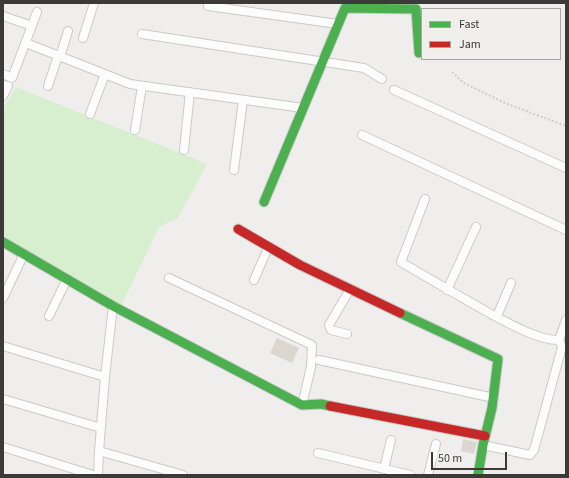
<!DOCTYPE html>
<html>
<head>
<meta charset="utf-8">
<style>
	body { margin:0 }
	#map { position:relative; width:569px; height:478px; overflow:hidden; background:#efeeec; font-family:"Source Sans 3",sans-serif }
	canvas { display:block }
	.frame { position:absolute; inset:0; border:4px solid #3b3a39; pointer-events:none }
	.legend { position:absolute; left:421px; top:8px; width:140px; height:52px; box-sizing:border-box; background:#f0efeb; border:1px solid #a8a7a4; margin:0; padding:5px 7px; list-style:none; font-size:12px; color:#3b3a39 }
	.legend li { display:flex; align-items:center; gap:8px; height:20px }
	.legend b { width:20px; border:1px solid #a8a7a4 }
	.scale { position:absolute; left:431px; top:452px; width:76px; height:18px; box-sizing:border-box; border:2px solid #3b3a39; border-top:0; padding-left:5px; font-size:12px; line-height:14px; white-space:nowrap; color:#3b3a39; -webkit-text-stroke:3px #f0efeb; paint-order:stroke }
</style>
</head>
<body>
<div id="map">
<canvas width="569" height="478"></canvas>
<div class="frame"></div>
<ul class="legend">
<li><b style="height:5px;background:#4caf50"></b>Fast</li>
<li><b style="height:5px;background:#c62828"></b>Jam</li>
</ul>
<div class="scale">50 m</div>
</div>
<script>
const context = document.querySelector('canvas').getContext('2d');
context.lineJoin = 'round';
function fill(path, color) { context.fillStyle = color; context.fill(path, 'evenodd'); }
function stroke(path, color, width, dash) { context.strokeStyle = color; context.lineWidth = width; context.lineCap = dash ? 'butt' : 'round'; context.setLineDash(dash || []); context.stroke(path); }
fill(new Path2D(`
	M 16,87 L 207,164 L 178,218 L 159,227 L 121,306 L 3,236 L 3,109 Z`), '#d7efcf');
fill(new Path2D(`
	M 277,338 L 299,348 L 292,363 L 270,353 Z
	M 463,439 L 477,442 L 474,454 L 461,451 Z`), '#dcd6d0');
const street = new Path2D(`
	M 209,3 L 208,6 L 338,24
	M 3,16 L 32,26
	M 142,34 L 364,68 L 382,79
	M 83,38 L 94,3
	M 26,43 L 130,84 L 303,108
	M 60,57 L 68,31
	M 3,74 L 12,78 L 37,12
	M 3,85 L 8,86 L 3,96
	M 48,86 L 58,56
	M 394,90 L 566,168
	M 90,114 L 105,74
	M 135,130 L 142,86
	M 362,135 L 566,230
	M 184,150 L 190,92
	M 234,170 L 243,100
	M 425,199 L 401,262 C 431,280 461,297 491,314 C 508,323 540,341 559,340 L 566,320
	M 169,278 L 312,345 L 311,367 L 302,405
	M 254,280 L 268,248
	M 447,290 L 476,227
	M 3,298 L 24,254
	M 49,316 L 67,279
	M 497,316 L 511,283
	M 347,334 L 331,330 L 329,325 L 349,291
	M 3,346 L 105,377
	M 319,360 L 494,398
	M 3,399 L 101,428
	M 483,445 L 530,455 L 534,450 L 562,347 L 559,340
	M 3,447 L 93,475
	M 99,451 L 105,377 L 113,306
	M 318,453 L 410,475
	M 384,469 L 391,440
	M 98,475 L 99,451 L 183,475
	M 428,475 L 436,444`);
const fast = new Path2D(`
	M 264,202 L 345,8 L 416,9 L 419,53
	M 3,242 L 113,306 L 302,405 L 321,404 L 330,406
	M 400,313 L 498,359 L 492,408 L 483,445 L 478,475`);
const jam = new Path2D(`
	M 238,229 L 300,265 L 400,313
	M 330,406 L 485,436`);
stroke(street, '#cacac8', 10);
stroke(fast, '#cacac8', 11);
stroke(jam, '#cacac8', 11);
stroke(new Path2D(`
	M 452,72 L 464,83 L 505,103 L 566,126`), '#cdcdcd', 2, [2, 2]);
stroke(street, '#fdfcfc', 8);
stroke(fast, '#4caf50', 9);
stroke(jam, '#c62828', 9);
</script>
</body>
</html>
